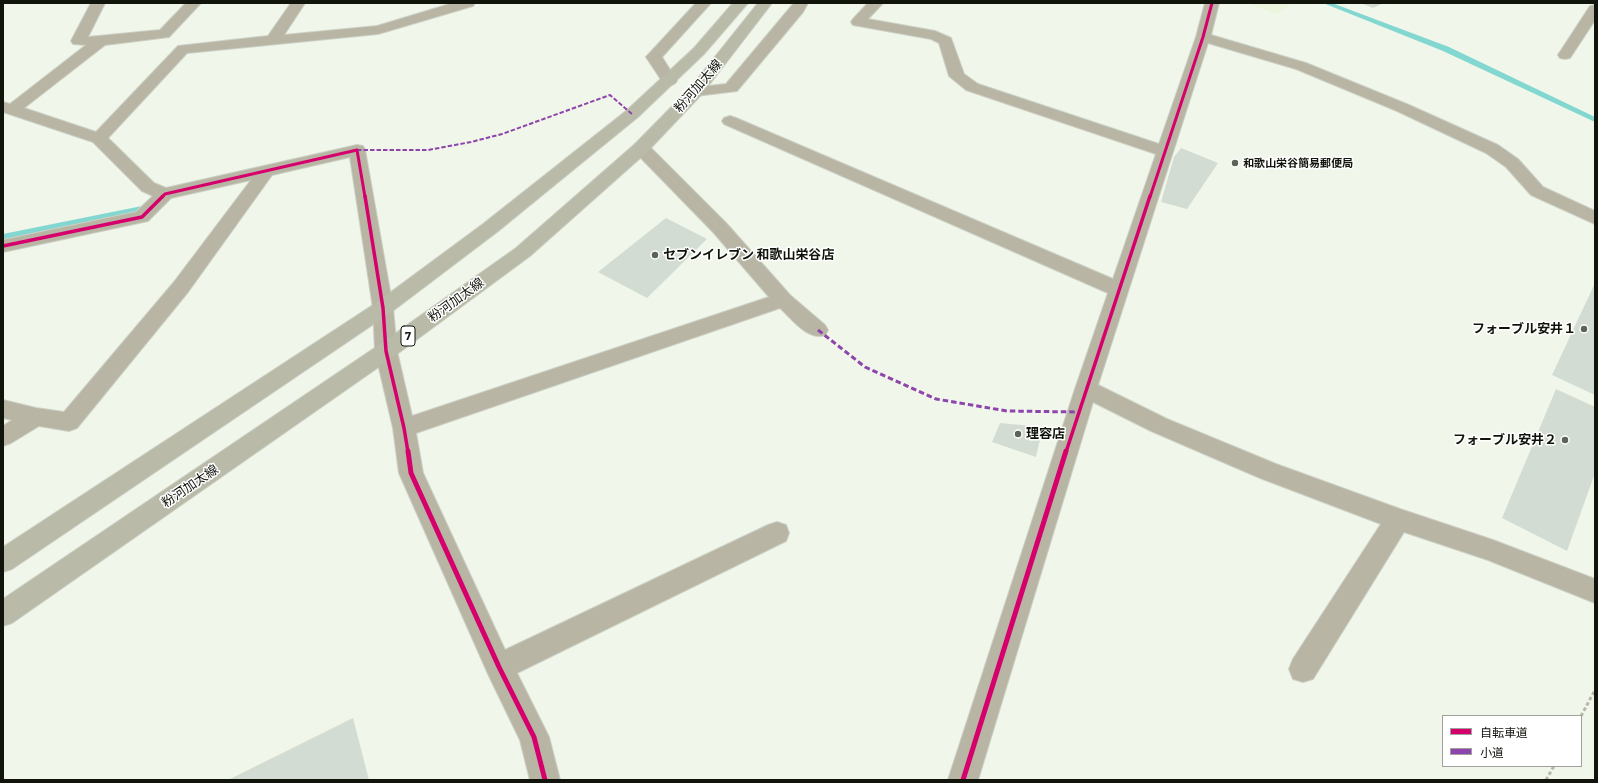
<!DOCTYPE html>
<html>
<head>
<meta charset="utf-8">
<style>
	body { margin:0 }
	#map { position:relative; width:1598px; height:783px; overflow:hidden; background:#f0f6e9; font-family:Barlow,"Noto Sans JP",sans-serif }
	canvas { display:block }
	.frame { position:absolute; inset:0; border:4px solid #10140b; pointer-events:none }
	.legend { position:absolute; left:1442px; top:715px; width:140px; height:52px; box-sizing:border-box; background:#fff; border:1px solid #9fa19d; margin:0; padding:5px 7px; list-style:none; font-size:12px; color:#10140b }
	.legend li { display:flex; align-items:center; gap:8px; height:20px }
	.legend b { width:20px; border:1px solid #9fa19d }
</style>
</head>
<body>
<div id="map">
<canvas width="1598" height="783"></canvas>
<div class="frame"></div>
<ul class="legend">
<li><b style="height:5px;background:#d6006c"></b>自転車道</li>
<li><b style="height:5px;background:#8e44ad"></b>小道</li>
</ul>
</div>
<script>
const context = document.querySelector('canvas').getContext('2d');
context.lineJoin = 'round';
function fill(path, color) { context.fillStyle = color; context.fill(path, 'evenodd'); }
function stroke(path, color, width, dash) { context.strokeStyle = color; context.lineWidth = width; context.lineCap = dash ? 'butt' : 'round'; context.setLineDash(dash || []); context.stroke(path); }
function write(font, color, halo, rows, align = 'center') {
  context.font = font + ' Barlow,"Noto Sans JP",sans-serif'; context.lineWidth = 3; context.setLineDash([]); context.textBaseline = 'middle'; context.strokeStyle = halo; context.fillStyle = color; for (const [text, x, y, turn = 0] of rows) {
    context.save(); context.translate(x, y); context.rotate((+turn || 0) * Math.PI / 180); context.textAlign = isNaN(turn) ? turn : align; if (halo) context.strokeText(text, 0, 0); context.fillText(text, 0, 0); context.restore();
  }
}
fill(new Path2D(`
	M 1255,3 L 1293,3 L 1276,14 L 1252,5 Z`), '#ebf5dd');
fill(new Path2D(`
	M 1323,3 L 1332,3 L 1449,47 L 1595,117 L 1595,122 L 1443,51 Z
	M 142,206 L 145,207 L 147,209 L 145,211 L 3,240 L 3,234 Z`), '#82d7d1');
fill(new Path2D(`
	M 1360,3 L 1384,3 L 1373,8 Z
	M 1181,148 L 1218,163 L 1187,209 L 1161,202 L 1174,157 Z
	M 666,218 L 707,239 L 647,298 L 598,272 Z
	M 1595,283 L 1595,395 L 1552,375 Z
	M 1556,389 L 1595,407 L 1595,473 L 1567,551 L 1502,518 Z
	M 1000,423 L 1043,427 L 1036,457 L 992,442 Z
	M 353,718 L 369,780 L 228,780 Z`), '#d3dcd2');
const street = new Path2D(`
	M 91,3 L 105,3 L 88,37 L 160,30 L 186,3 L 201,3 L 169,37 L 105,45 L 24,108 L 96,132 L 178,46 L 268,36 L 291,3 L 305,3 L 284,35 L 377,26 L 453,3 L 475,3 L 473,6 L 378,34 L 187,53 L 108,138 L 154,183 L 166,188 L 357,145 L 363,146 L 365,150 L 393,308 L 397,351 L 412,416 L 769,297 L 713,232 L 635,152 L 633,148 L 635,144 L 641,143 L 647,144 L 727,224 L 790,295 L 825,325 L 828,330 L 825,335 C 808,341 792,319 780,308 L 416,433 L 423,473 L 505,650 L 768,525 L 777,522 L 786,525 L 789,533 L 786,541 L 517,673 L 549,737 L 560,780 L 530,780 L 520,740 L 489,676 L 399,473 L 393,428 L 375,351 L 373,308 L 350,157 L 272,175 L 188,292 L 77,428 L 69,431 L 39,426 L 11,443 L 3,446 L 3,426 L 12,420 L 3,418 L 3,400 L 36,408 L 64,412 L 174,282 L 251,180 L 171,198 L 148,221 L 3,252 L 3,240 L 136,212 L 153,196 L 142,191 L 93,142 L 3,112 L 3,102 L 10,104 L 86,45 L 73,44 L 71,41 Z
	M 696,3 L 711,3 L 662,57 L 677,81 L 674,84 L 669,86 L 664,84 L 646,57 Z
	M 794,3 L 808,3 L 803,12 L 737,91 L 696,96 L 690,94 L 688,91 L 690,88 L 726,84 Z
	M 868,3 L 883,3 L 868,19 L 935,31 L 951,38 L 964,74 L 978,84 L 1159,144 L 1196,37 L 1205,3 L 1219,3 L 1211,35 L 1306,63 L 1409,105 L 1498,145 L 1518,159 L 1543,187 L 1595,211 L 1595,224 L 1531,195 L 1506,167 L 1486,153 L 1397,111 L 1296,69 L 1208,43 L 1098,385 L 1167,419 L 1276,464 L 1400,509 L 1493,540 L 1595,579 L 1595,603 L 1488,560 L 1404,532 L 1313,679 L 1303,682 L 1293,679 L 1289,669 L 1293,659 L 1381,524 L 1260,478 L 1151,431 L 1093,402 L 978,780 L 948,780 L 1075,389 L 1108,293 L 724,124 L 722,121 L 724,118 L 730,116 L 736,118 L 1113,279 L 1156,154 L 966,90 L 949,76 L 939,43 L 931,39 L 853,25 L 851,22 L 853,19 Z
	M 1595,5 L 1595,20 L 1572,55 L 1570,58 L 1565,59 L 1560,58 L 1558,55 L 1590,6 Z`);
const primary = new Path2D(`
	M 733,3 L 748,3 L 704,54 L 638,117 L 497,232 L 390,313 L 12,569 L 3,572 L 3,547 L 376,303 L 483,224 L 626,111 L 694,48 Z
	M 758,3 L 772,3 L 702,94 L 647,152 L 530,256 L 393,357 L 12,623 L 3,626 L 3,599 L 379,345 L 516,248 L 635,144 L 690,88 Z`);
stroke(street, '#ccd1c6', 2);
stroke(primary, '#ccd1c6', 2);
stroke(new Path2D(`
	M 1581,716 L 1595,690
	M 1546,780 L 1554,766`), '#b7b7a9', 3, [3.5, 2.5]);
fill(street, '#b9b5a4');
fill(primary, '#babaa8');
stroke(new Path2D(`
	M 357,150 L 428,150 L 471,142 L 502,134 L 610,95 L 632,114`), '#8e44ad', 2, [4.5, 2]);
stroke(new Path2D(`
	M 818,330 L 865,367 L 936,399 L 1007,411 L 1079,412`), '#8e44ad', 3, [5.5, 3]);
stroke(new Path2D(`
	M 162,197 L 165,194 L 357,150 L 365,197
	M 1150,197 L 1203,37 L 1212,3`), '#d6006c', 3);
stroke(new Path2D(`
	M 365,196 L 383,308 L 386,351 L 404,428 L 408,452
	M 3,246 L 142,217 L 163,196
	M 1066,452 L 1150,196`), '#d6006c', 3.5);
stroke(new Path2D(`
	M 408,451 L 411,473 L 499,667 L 534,737 L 545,780
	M 963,780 L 1066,451`), '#d6006c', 5);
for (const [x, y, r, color] of [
	[1235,163,4,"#5e6359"],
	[655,255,4,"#5e6359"],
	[1584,329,4,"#5e6359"],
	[1018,434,4,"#5e6359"],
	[1565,440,4,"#5e6359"]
]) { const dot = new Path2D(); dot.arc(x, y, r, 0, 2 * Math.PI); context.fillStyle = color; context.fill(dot); stroke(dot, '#fff', 1.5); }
write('bold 11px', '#10140b', '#fff', [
	["和歌山栄谷簡易郵便局",1243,163]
], 'left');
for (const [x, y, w] of [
	[408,336,14]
]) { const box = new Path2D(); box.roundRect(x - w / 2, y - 10, w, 20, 3); context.fillStyle = '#fff'; context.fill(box); stroke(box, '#10140b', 1); }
write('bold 12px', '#10140b', null, [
	["7",408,336]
]);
write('13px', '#10140b', '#fff', [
	["粉河加太線",698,86,-49],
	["粉河加太線",456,300,-36],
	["粉河加太線",190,486,-34]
]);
write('bold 13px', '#10140b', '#fff', [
	["セブンイレブン 和歌山栄谷店",663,255],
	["フォーブル安井１",1576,329,"right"],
	["理容店",1026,434],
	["フォーブル安井２",1557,440,"right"]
], 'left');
</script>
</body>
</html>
